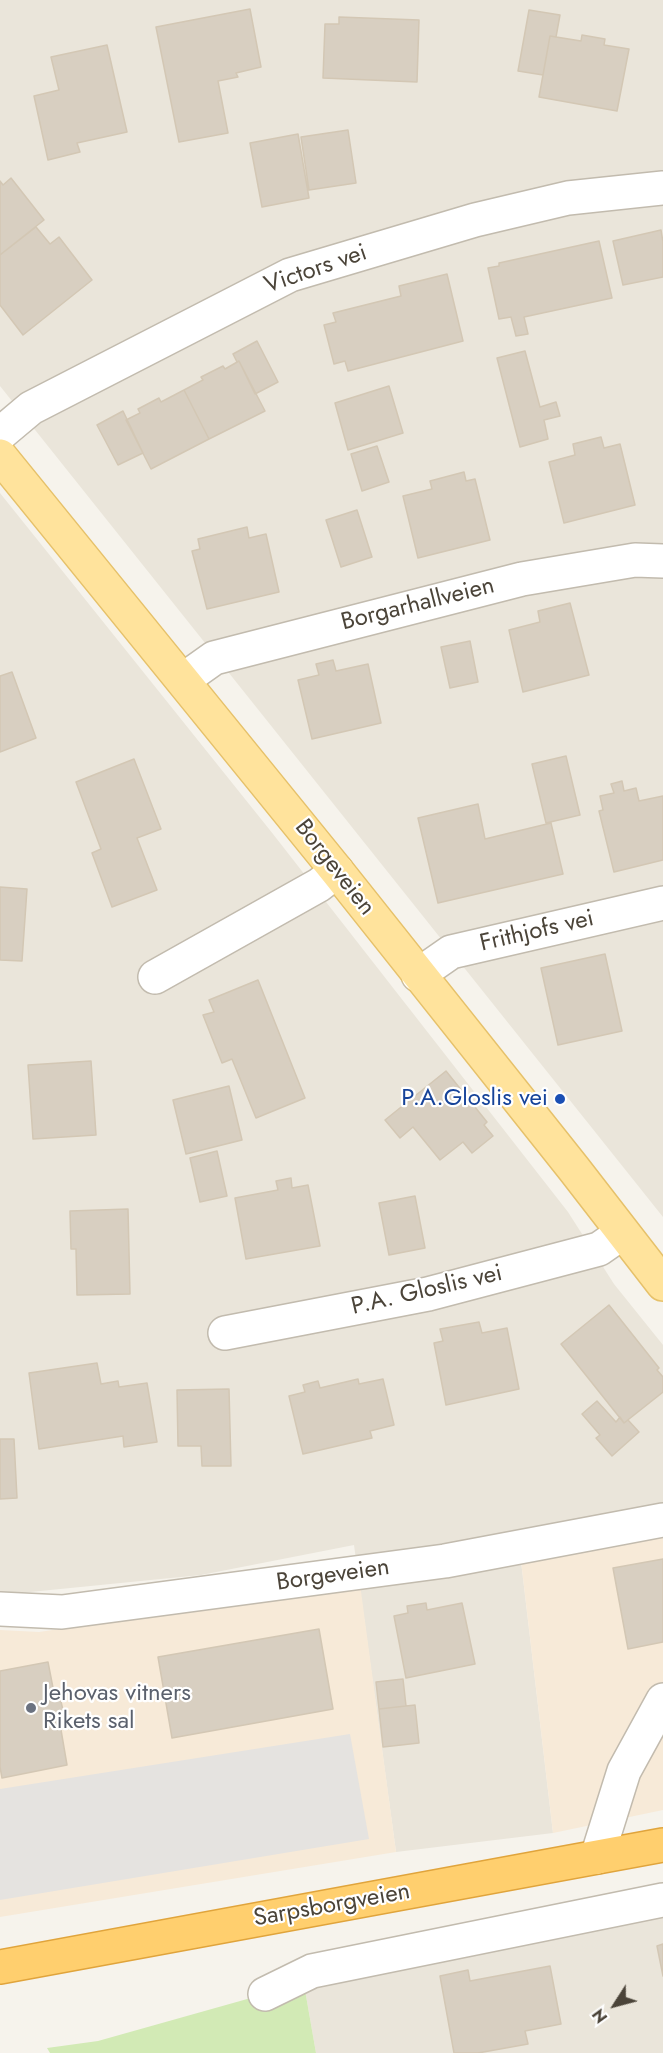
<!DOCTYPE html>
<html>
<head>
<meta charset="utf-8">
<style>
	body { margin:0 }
	#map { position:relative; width:663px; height:2053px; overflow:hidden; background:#f6f3ec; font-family:Jost,sans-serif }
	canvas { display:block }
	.north { position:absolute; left:585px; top:1975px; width:60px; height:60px; -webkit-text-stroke:4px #fff; paint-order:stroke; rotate:234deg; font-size:16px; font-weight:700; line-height:24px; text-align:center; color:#4b4439 }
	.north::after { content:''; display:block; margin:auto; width:21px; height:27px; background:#4b4439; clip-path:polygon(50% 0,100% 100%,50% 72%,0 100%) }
</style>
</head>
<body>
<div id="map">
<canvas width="663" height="2053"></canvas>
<div class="north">N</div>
</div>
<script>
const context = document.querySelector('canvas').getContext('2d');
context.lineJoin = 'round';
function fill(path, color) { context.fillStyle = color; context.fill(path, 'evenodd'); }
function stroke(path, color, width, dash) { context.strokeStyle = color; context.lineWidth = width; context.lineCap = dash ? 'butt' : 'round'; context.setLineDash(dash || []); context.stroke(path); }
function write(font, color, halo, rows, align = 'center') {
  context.font = font + ' Jost,sans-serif'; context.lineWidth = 4.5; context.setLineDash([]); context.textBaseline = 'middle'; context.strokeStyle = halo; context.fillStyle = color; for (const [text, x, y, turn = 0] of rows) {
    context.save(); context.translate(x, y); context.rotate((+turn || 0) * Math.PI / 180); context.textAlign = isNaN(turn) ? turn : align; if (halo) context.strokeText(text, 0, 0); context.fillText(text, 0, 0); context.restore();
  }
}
fill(new Path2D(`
	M 0,0 L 663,0 L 663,1217 L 0,386 Z
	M 0,493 L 273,834 L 568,1212 L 614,1284 L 663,1345 L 663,1503 L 510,1532 L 521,1561 L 553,1833 L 396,1852 L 354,1545 L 201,1575 L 0,1595 Z
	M 663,1917 L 663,2053 L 316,2053 L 305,1990 Z`), '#eae5da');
fill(new Path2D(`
	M 663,1535 L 663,1810 L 553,1833 L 521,1561 Z
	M 360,1584 L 396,1852 L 0,1917 L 0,1630 L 39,1632 Z`), '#f7ead8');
fill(new Path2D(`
	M 305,1990 L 316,2053 L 50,2053 L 47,2048 L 98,2041 L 265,1994 Z`), '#d2eab5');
fill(new Path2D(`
	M 350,1734 L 369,1839 L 0,1900 L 0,1789 Z`), '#e5e3e0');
const building = new Path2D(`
	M 250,9 L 261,67 L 236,73 L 238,77 L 218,81 L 228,133 L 179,142 L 156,27 Z
	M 529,10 L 560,15 L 556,37 L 550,36 L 543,75 L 518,71 Z
	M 339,17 L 419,20 L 417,82 L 323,78 L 325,24 L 339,24 Z
	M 582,35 L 605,39 L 604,45 L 629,49 L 617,111 L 539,97 L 550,36 L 581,41 Z
	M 107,45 L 127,132 L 77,143 L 80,152 L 48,160 L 34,96 L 59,90 L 51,57 Z
	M 348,130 L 356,183 L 309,190 L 301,137 Z
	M 298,134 L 309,198 L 262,207 L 250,143 Z
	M 11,178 L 44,220 L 0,255 L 0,181 L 3,185 Z
	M 36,227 L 50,244 L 59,237 L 92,280 L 23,335 L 0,305 L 0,255 Z
	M 661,230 L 663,242 L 663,277 L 623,285 L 613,241 Z
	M 599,241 L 612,298 L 524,317 L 528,334 L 516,336 L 511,317 L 499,319 L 488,268 L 499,266 L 499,263 Z
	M 447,274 L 463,341 L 348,371 L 345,361 L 334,364 L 324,325 L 336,322 L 333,313 L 401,296 L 399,286 Z
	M 257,341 L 278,382 L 255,394 L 239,361 L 237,362 L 233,354 Z
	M 525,351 L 540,407 L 556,402 L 560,416 L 544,420 L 548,439 L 520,447 L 497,358 Z
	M 239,361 L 265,411 L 209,439 L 184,390 L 203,380 L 201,377 L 223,366 L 225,369 Z
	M 389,386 L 403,433 L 348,450 L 335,403 Z
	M 184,390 L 209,439 L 151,469 L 126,420 L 140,413 L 138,409 L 159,398 L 161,402 Z
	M 123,411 L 143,453 L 118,465 L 97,425 Z
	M 601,437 L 604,448 L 620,444 L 635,505 L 564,523 L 549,462 L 575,455 L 573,444 Z
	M 377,446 L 389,482 L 362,491 L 351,454 Z
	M 464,472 L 466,481 L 475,479 L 490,540 L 418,558 L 403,496 L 432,489 L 430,481 Z
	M 357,510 L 372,557 L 341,567 L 326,520 Z
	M 247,527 L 249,538 L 266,534 L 279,592 L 207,609 L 192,551 L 200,549 L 198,539 Z
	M 570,603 L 589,675 L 523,692 L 509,630 L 540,622 L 538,611 Z
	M 470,641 L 478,682 L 450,688 L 441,647 Z
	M 333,660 L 336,671 L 368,664 L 381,723 L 312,739 L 298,680 L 319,675 L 316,664 Z
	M 12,672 L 36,738 L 0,752 L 0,676 Z
	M 566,756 L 580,815 L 546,823 L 532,764 Z
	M 134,759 L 161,829 L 137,838 L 157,890 L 112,907 L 92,853 L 101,849 L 76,782 Z
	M 622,781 L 624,791 L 636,788 L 639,801 L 663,796 L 663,860 L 614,872 L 599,811 L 603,810 L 600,796 L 614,793 L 611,784 Z
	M 478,804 L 485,839 L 551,823 L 563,874 L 438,903 L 418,818 Z
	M 0,887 L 27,889 L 22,961 L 0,960 Z
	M 605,954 L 622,1031 L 558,1045 L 541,968 Z
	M 258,980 L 305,1098 L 256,1118 L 232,1059 L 222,1063 L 203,1015 L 214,1012 L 209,1000 Z
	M 91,1061 L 96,1135 L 33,1139 L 28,1065 Z
	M 446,1071 L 487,1122 L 484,1125 L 493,1136 L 472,1153 L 463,1142 L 440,1160 L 413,1127 L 400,1138 L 385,1120 Z
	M 229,1086 L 242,1140 L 186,1154 L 173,1100 Z
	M 217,1151 L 227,1196 L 200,1202 L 190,1158 Z
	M 291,1178 L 292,1188 L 308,1185 L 320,1246 L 246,1259 L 235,1198 L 278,1190 L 276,1181 Z
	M 415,1196 L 425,1248 L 389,1255 L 379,1203 Z
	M 128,1209 L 130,1294 L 77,1295 L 76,1249 L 71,1249 L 70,1211 Z
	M 609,1305 L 659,1368 L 657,1370 L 663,1377 L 663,1392 L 624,1423 L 561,1344 Z
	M 479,1322 L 482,1333 L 507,1328 L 519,1389 L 446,1405 L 434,1343 L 443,1341 L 440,1329 Z
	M 97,1363 L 101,1384 L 118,1381 L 119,1387 L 147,1383 L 157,1442 L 124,1447 L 123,1436 L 39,1449 L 29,1373 Z
	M 358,1379 L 359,1384 L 383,1379 L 394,1425 L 370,1431 L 372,1438 L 303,1454 L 289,1396 L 305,1392 L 303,1385 L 318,1381 L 320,1388 Z
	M 229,1389 L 231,1466 L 202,1466 L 201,1446 L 178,1446 L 177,1390 Z
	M 597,1401 L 616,1422 L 620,1417 L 624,1423 L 628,1420 L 639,1432 L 612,1456 L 596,1438 L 600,1435 L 582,1414 Z
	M 0,1439 L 14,1439 L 17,1498 L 0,1499 Z
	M 663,1559 L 663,1642 L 628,1649 L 613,1568 Z
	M 426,1603 L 427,1610 L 462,1603 L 475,1664 L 406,1678 L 394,1616 L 408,1613 L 407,1606 Z
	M 319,1629 L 333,1709 L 172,1738 L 158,1657 Z
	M 48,1662 L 54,1693 L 59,1693 L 66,1723 L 60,1724 L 67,1765 L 2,1778 L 0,1767 L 0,1671 Z
	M 403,1679 L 406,1706 L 379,1709 L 376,1682 Z
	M 415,1705 L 419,1743 L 383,1747 L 379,1709 Z
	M 663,1944 L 663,1976 L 657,1946 Z
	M 550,1966 L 561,2024 L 525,2031 L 528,2044 L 478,2053 L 454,2053 L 440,1976 L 468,1970 L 470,1981 Z`);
fill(building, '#d8cfc1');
stroke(building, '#d3c7b4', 1.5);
const minor = new Path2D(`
	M 0,434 L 31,408 L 290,275 L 475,220 L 568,198 L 663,188
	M 183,680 L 214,658 L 522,579 L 635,560 L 663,561
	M 418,975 L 451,952 L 663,903
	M 155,977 L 319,885 L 337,871
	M 225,1333 L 428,1294 L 599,1249 L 622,1233
	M 0,1609 L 62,1612 L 445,1561 L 663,1520
	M 597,1857 L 624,1771 L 663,1700
	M 265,1994 L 312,1971 L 663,1900`);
const major = new Path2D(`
	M 0,456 L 337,871 L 574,1169 L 663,1284`);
const highway = new Path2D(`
	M 0,1967 L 663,1845`);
stroke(minor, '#c2bbae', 36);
stroke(major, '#e6c16a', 36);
stroke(highway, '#e0a43c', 36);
stroke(minor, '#fff', 33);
stroke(major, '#ffe39c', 33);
stroke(highway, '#ffcf6e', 33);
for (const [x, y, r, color] of [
	[560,1099,6,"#1a4fb4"],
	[31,1708,6,"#6b7280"]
]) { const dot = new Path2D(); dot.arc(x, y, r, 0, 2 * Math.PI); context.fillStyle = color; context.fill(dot); stroke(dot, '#fff', 2); }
write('24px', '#4b4439', '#fff', [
	["Victors vei",316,270,-19],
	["Borgarhallveien",418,605,-14],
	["Borgeveien",334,868,52],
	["Frithjofs vei",537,932,-13],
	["P.A. Gloslis vei",427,1291,-13],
	["Borgeveien",333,1576,-8],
	["Sarpsborgveien",332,1906,-10]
]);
write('24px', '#164399', '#fff', [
	["P.A.Gloslis vei",548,1099]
], 'right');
write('24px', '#5b616d', '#fff', [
	["Jehovas vitners",43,1694],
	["Rikets sal",43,1722]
], 'left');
</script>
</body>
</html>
